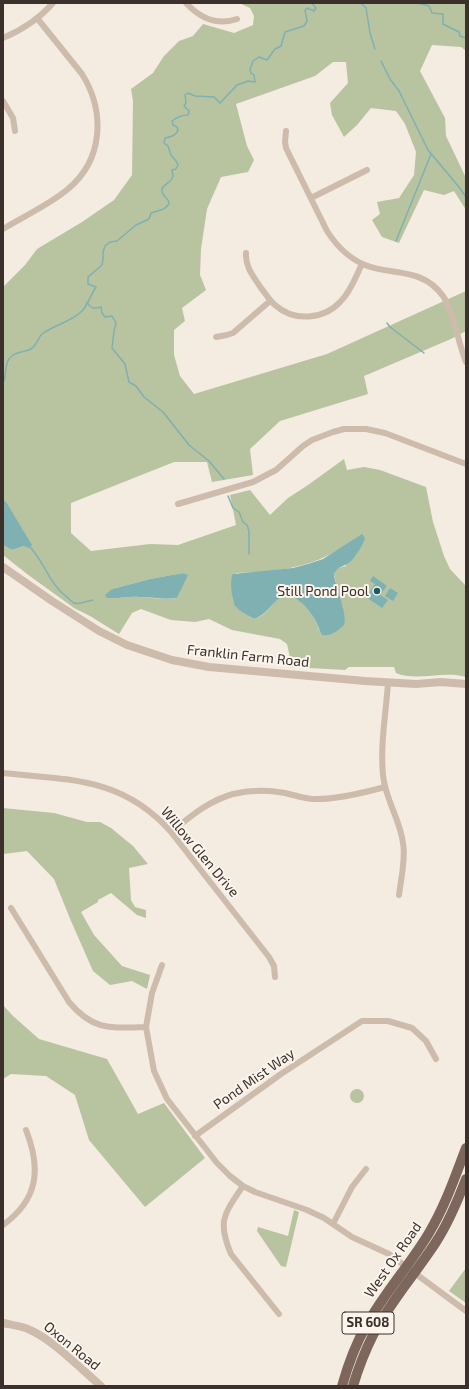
<!DOCTYPE html>
<html>
<head>
<meta charset="utf-8">
<style>
	body { margin:0 }
	#map { position:relative; width:469px; height:1389px; overflow:hidden; background:#f4ebe1; font-family:"Exo 2",sans-serif }
	canvas { display:block }
	.frame { position:absolute; inset:0; border:4px solid #3b302b; pointer-events:none }
</style>
</head>
<body>
<div id="map">
<canvas width="469" height="1389"></canvas>
<div class="frame"></div>
</div>
<script>
const context = document.querySelector('canvas').getContext('2d');
context.lineJoin = 'round';
function fill(path, color) { context.fillStyle = color; context.fill(path, 'evenodd'); }
function stroke(path, color, width, dash) { context.strokeStyle = color; context.lineWidth = width; context.lineCap = dash ? 'butt' : 'round'; context.setLineDash(dash || []); context.stroke(path); }
function write(font, color, halo, rows, align = 'center') {
  context.font = font + ' "Exo 2",sans-serif'; context.lineWidth = 4; context.setLineDash([]); context.textBaseline = 'middle'; context.strokeStyle = halo; context.fillStyle = color; for (const [text, x, y, turn = 0] of rows) {
    context.save(); context.translate(x, y); context.rotate((+turn || 0) * Math.PI / 180); context.textAlign = isNaN(turn) ? turn : align; if (halo) context.strokeText(text, 0, 0); context.fillText(text, 0, 0); context.restore();
  }
}
fill(new Path2D(`
	M 239,3 L 466,3 L 466,51 L 461,47 L 432,45 L 420,71 L 445,118 L 446,136 L 466,178 L 466,210 L 454,191 L 444,195 L 424,190 L 399,243 L 382,237 L 372,220 L 380,214 L 377,202 L 399,198 L 414,175 L 416,152 L 405,124 L 396,111 L 371,108 L 357,125 L 344,137 L 332,115 L 330,103 L 348,83 L 346,62 L 333,62 L 315,76 L 236,104 L 247,146 L 254,160 L 248,172 L 221,177 L 207,209 L 201,249 L 200,275 L 206,290 L 182,308 L 185,321 L 174,330 L 174,355 L 180,376 L 194,394 L 327,354 L 466,291 L 466,331 L 451,339 L 364,376 L 368,394 L 280,421 L 250,449 L 253,475 L 212,482 L 207,462 L 174,462 L 71,503 L 71,533 L 91,551 L 150,544 L 178,545 L 236,525 L 230,495 L 250,490 L 270,515 L 288,498 L 308,485 L 344,459 L 347,470 L 364,467 L 380,470 L 426,487 L 433,522 L 444,556 L 450,569 L 466,586 L 466,677 C 443,670 417,682 396,673 L 394,667 L 349,667 L 345,670 L 292,667 L 287,644 L 280,639 L 232,630 L 209,619 L 195,622 L 171,620 L 141,609 L 132,613 L 119,634 L 90,616 L 74,608 L 27,574 L 3,555 L 3,545 L 12,550 L 24,546 L 3,500 L 3,287 L 25,265 L 37,249 L 82,222 L 114,200 L 132,175 L 133,101 L 131,89 L 153,73 L 164,56 L 179,41 L 193,36 L 203,24 L 234,33 L 253,25 L 254,16 L 250,8 ZM 336,551 L 346,566 C 339,568 335,568 334,575 L 343,609 L 319,630 C 318,626 316,622 314,618 C 309,609 293,589 280,598 C 270,605 266,616 254,619 L 236,607 L 233,601 L 231,579 L 236,573 C 271,572 306,569 336,551 ZM 183,573 L 187,575 L 177,598 C 164,601 152,597 139,597 C 128,596 118,599 107,598 L 116,588 L 150,579 Z
	M 3,808 L 54,813 L 87,822 L 100,822 L 111,828 L 133,846 L 148,864 L 129,868 L 131,900 L 135,907 L 146,910 L 146,918 L 137,915 L 111,893 L 98,900 L 98,902 L 81,912 L 94,935 L 122,966 L 150,975 L 147,989 L 132,981 L 110,985 L 93,971 L 71,921 L 54,879 L 27,851 L 3,854 Z
	M 3,1005 L 13,1016 L 39,1039 L 107,1059 L 138,1114 L 164,1103 L 205,1158 L 145,1207 L 89,1140 L 75,1095 L 46,1076 L 11,1074 L 3,1079 Z
	M350 1096a7 7 0 1 1 14 0a7 7 0 1 1-14 0Z
	M 294,1210 L 299,1212 L 286,1267 L 281,1266 L 257,1231 L 258,1227 L 288,1236 Z
	M 466,1268 L 466,1303 L 449,1291 Z`), '#b8c4a0');
fill(new Path2D(`
	M 3,500 L 6,502 L 32,545 L 29,548 L 24,546 L 12,550 L 3,545 Z
	M 362,534 L 365,538 C 363,545 357,554 352,560 C 346,567 335,566 334,576 C 336,585 348,617 344,625 C 342,627 339,629 337,631 C 332,634 328,636 322,635 C 319,629 317,623 314,618 C 308,608 292,589 280,598 C 270,605 266,615 254,619 C 248,615 239,611 235,606 C 232,600 229,578 233,574 L 293,568 L 308,564 L 323,559 Z
	M 183,573 L 188,575 L 177,598 C 164,600 152,597 139,597 C 128,596 118,599 107,598 L 105,595 L 111,590 L 116,588 L 150,579 Z
	M 373,576 L 387,586 L 380,595 L 388,600 L 382,608 L 366,597 L 375,584 L 370,581 Z
	M 390,588 L 398,593 L 393,601 L 385,596 Z`), '#7fb0b2');
stroke(new Path2D(`
	M 361,3 L 366,8 L 370,33 L 375,49
	M 418,3 L 429,6 L 432,13 L 443,14 L 443,24 L 459,32 L 460,36 L 466,38
	M 381,61 L 390,79 L 399,91 L 428,150 L 459,187 L 466,197
	M 396,241 L 431,154
	M 87,302 C 91,309 94,309 101,307 L 102,313 L 105,317 L 112,316 L 116,323 L 114,331 L 112,348 L 125,364 L 129,382 L 136,386 L 144,397 L 163,412 L 189,445 L 209,461 L 224,479
	M 387,323 L 390,327 L 424,353
	M 3,383 C 7,376 4,366 9,359 C 15,351 23,353 31,349 C 36,346 38,338 42,334 C 54,325 71,322 82,311 C 87,307 91,294 96,287 L 88,284 L 88,277 L 102,265 L 103,259 L 103,252 L 105,246 L 110,242 L 117,241 L 136,225 L 149,219 L 151,213 L 164,209 L 169,204 L 168,200 C 152,185 172,185 173,176 C 173,174 172,172 172,170 L 176,169 L 178,165 L 176,161 L 171,155 L 168,146 L 164,143 L 165,138 C 170,137 176,136 178,130 L 177,127 L 173,125 L 172,121 C 177,117 182,115 188,115 L 189,111 L 184,106 L 186,103 L 185,95 L 188,93 L 195,96 L 214,97 L 220,103 L 237,85 L 248,81 L 255,82 L 254,75 L 251,73 L 250,70 L 253,61 L 259,57 L 267,60 L 275,49 L 281,46 L 285,32 L 304,26 L 307,21 L 305,10 L 307,8 L 314,11 L 316,8 L 312,3
	M 228,496 L 233,508 L 239,512 L 243,522 L 247,525 L 249,531 L 249,554
	M 30,547 C 45,563 49,584 67,597 C 69,599 72,602 74,603 C 79,605 87,601 93,600`), '#7fb0b2', 1.5);
stroke(new Path2D(`
	M 186,3 C 200,18 217,26 237,19
	M 3,38 C 22,30 39,19 53,3
	M 3,101 L 13,118 L 15,131
	M 286,131 L 285,142 L 286,148 L 327,231 C 336,245 348,258 365,265 C 393,276 422,267 443,296 C 454,312 458,343 466,362
	M 311,198 L 367,170
	M 3,229 C 24,216 49,205 68,189 C 104,159 105,111 82,74 L 37,18
	M 246,253 C 245,267 254,277 261,288 C 266,294 269,300 275,305 C 294,322 324,320 341,301 C 351,291 356,276 362,264
	M 216,337 L 227,335 L 233,333 L 270,301
	M 178,504 L 253,482 L 276,470 L 303,446 L 312,440 L 333,432 L 344,429 L 366,429 L 385,433 L 466,464
	M 388,683 C 386,713 380,745 383,775 C 385,799 400,819 403,843 C 406,858 401,879 399,895
	M 3,773 C 69,780 123,777 171,832 L 269,957 L 274,966 L 275,977
	M 171,832 C 190,817 208,801 233,794 C 250,790 268,790 285,793 C 294,795 303,798 312,799 C 335,800 363,793 385,787
	M 11,908 L 69,1002 C 93,1031 111,1028 146,1027
	M 162,965 L 152,993 L 146,1027 L 154,1071 L 167,1099 L 217,1163 L 230,1176 L 243,1186 L 255,1192 L 307,1210 L 324,1218 L 352,1237 L 389,1254 L 466,1311
	M 195,1136 L 281,1074 L 362,1021 L 388,1021 L 412,1028 L 426,1041 L 436,1059
	M 243,1186 C 224,1214 217,1221 231,1254 L 279,1314
	M 333,1224 L 352,1187 L 366,1169
	M 3,1225 C 39,1199 41,1168 26,1130`), '#cdbbac', 6);
stroke(new Path2D(`
	M 3,567 L 52,601 L 99,631 L 127,645 L 172,660 L 209,667 L 365,681 L 416,684 L 441,682 L 466,684
	M 3,1323 C 12,1325 22,1326 30,1330 C 52,1339 82,1370 101,1386`), '#cdbbac', 8);
stroke(new Path2D(`
	M 342,1386 C 348,1365 355,1345 366,1326 C 384,1293 410,1265 429,1233 C 445,1206 455,1177 466,1148
	M 353,1386 C 358,1369 365,1351 373,1335 C 390,1302 416,1273 436,1242 C 449,1222 458,1200 466,1179`), '#7d675c', 10);
for (const [x, y, r, color] of [
	[377,591,4,"#1f5a5e"]
]) { const dot = new Path2D(); dot.arc(x, y, r, 0, 2 * Math.PI); context.fillStyle = color; context.fill(dot); stroke(dot, '#fbf5ee', 1.5); }
for (const [x, y, w] of [
	[368,1323,52]
]) { const box = new Path2D(); box.roundRect(x - w / 2, y - 11, w, 22, 3); context.fillStyle = '#fbf5ee'; context.fill(box); stroke(box, '#3b302b', 1); }
write('bold 13px', '#3b302b', null, [
	["SR 608",368,1323]
]);
write('14px', '#3b302b', '#fbf5ee', [
	["Still Pond Pool",369,591]
], 'right');
write('14px', '#3b302b', '#fbf5ee', [
	["Franklin Farm Road",248,656,6],
	["Willow Glen Drive",200,852,50],
	["Pond Mist Way",254,1079,-35],
	["West Ox Road",393,1260,-55],
	["Oxon Road",72,1346,39]
]);
</script>
</body>
</html>
